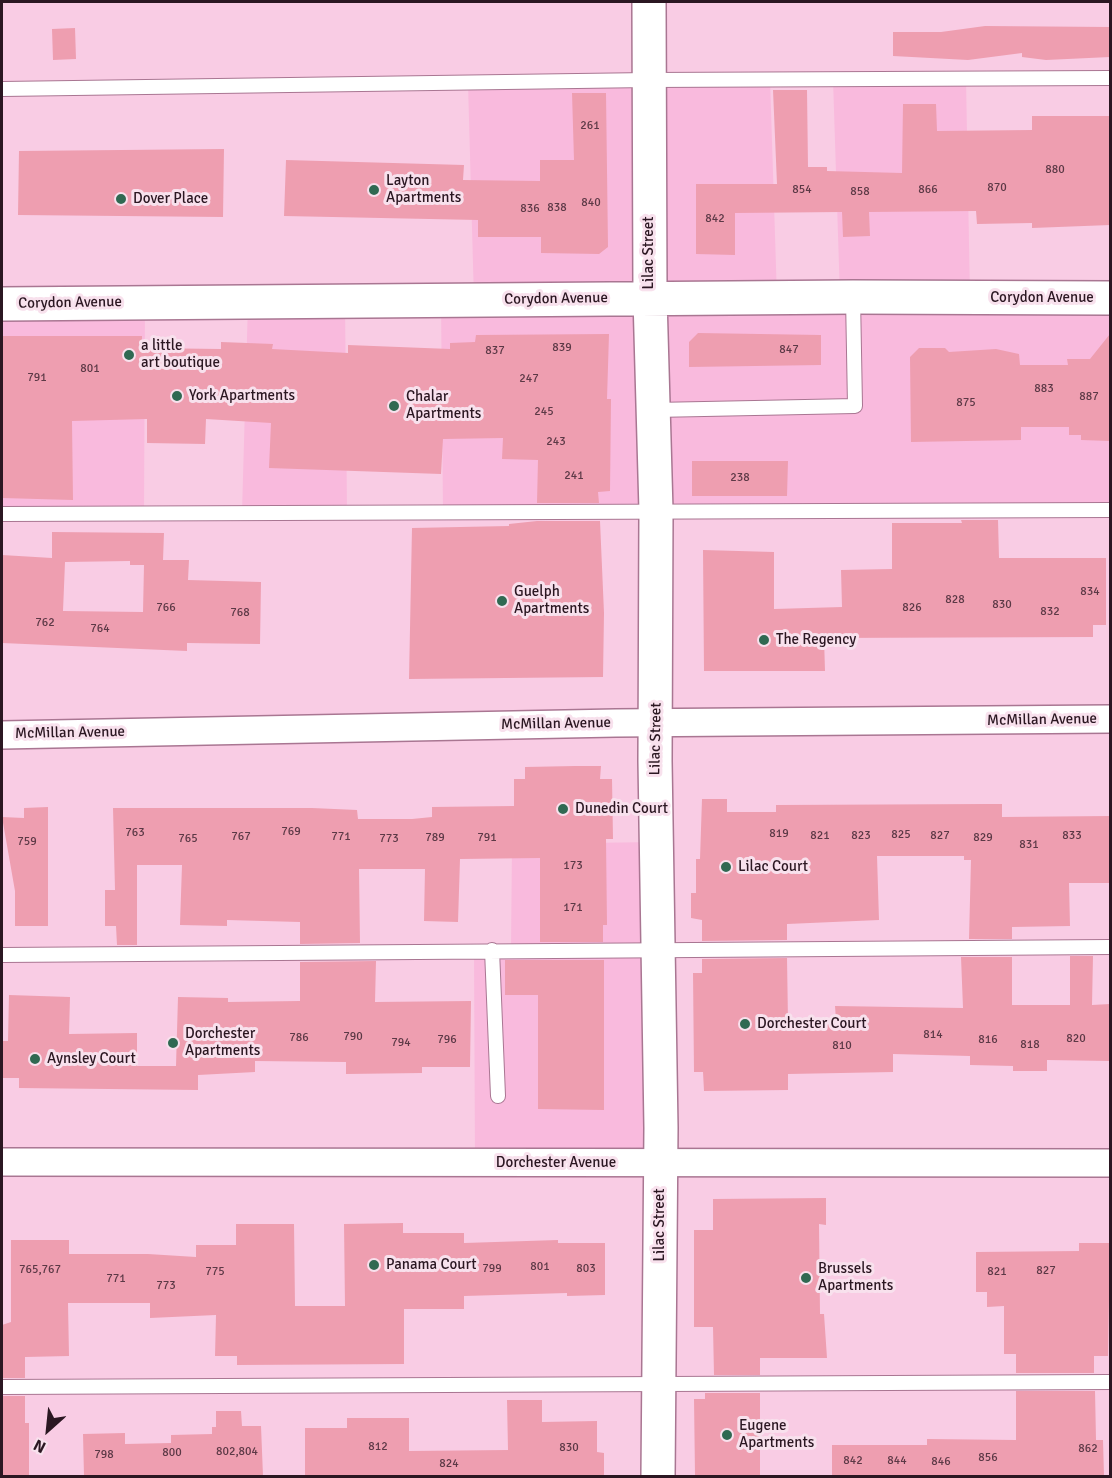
<!DOCTYPE html>
<html>
<head>
<meta charset="utf-8">
<style>
	body { margin:0 }
	#map { position:relative; width:1112px; height:1478px; overflow:hidden; background:#f9cce4; font-family:Signika,sans-serif }
	canvas { display:block }
	.frame { position:absolute; inset:0; border:3px solid #2b1722; pointer-events:none }
	.north { position:absolute; left:18px; top:1400px; width:60px; height:60px; -webkit-text-stroke:4px #f8e1ed; paint-order:stroke; rotate:207deg; font-size:16px; font-weight:700; line-height:24px; text-align:center; color:#2b1722 }
	.north::after { content:''; display:block; margin:auto; width:21px; height:27px; background:#2b1722; clip-path:polygon(50% 0,100% 100%,50% 72%,0 100%) }
</style>
</head>
<body>
<div id="map">
<canvas width="1112" height="1478"></canvas>
<div class="frame"></div>
<div class="north">N</div>
</div>
<script>
const context = document.querySelector('canvas').getContext('2d');
context.lineJoin = 'round';
function fill(path, color) { context.fillStyle = color; context.fill(path, 'evenodd'); }
function stroke(path, color, width, dash) { context.strokeStyle = color; context.lineWidth = width; context.lineCap = dash ? 'butt' : 'round'; context.setLineDash(dash || []); context.stroke(path); }
function write(font, color, halo, rows, align = 'center') {
  context.font = font + ' Signika,sans-serif'; context.lineWidth = 6; context.setLineDash([]); context.textBaseline = 'middle'; context.strokeStyle = halo; context.fillStyle = color; for (const [text, x, y, turn = 0] of rows) {
    context.save(); context.translate(x, y); context.rotate((+turn || 0) * Math.PI / 180); context.textAlign = isNaN(turn) ? turn : align; if (halo) context.strokeText(text, 0, 0); context.fillText(text, 0, 0); context.restore();
  }
}
fill(new Path2D(`
	M 770,79 L 777,298 L 840,297 L 833,79 L 966,79 L 970,298 L 1110,299 L 1110,510 L 443,512 L 441,301 L 474,300 L 468,83 Z
	M 345,302 L 347,512 L 242,512 L 248,303 Z
	M 145,303 L 144,513 L 2,514 L 2,306 Z
	M 657,842 L 660,1163 L 475,1163 L 474,951 L 511,950 L 512,844 Z`), '#f9badd');
fill(new Path2D(`
	M 985,26 L 1110,27 L 1110,57 L 1046,60 L 1022,57 L 1022,53 L 968,60 L 893,56 L 893,32 L 941,32 Z
	M 75,28 L 76,59 L 53,60 L 52,29 Z
	M 773,90 L 807,90 L 808,167 L 827,167 L 827,171 L 902,173 L 903,104 L 936,104 L 937,131 L 1032,130 L 1032,116 L 1110,116 L 1110,225 L 1032,228 L 1032,223 L 977,224 L 976,211 L 869,212 L 870,236 L 843,237 L 842,212 L 735,213 L 735,255 L 696,254 L 696,184 L 777,184 Z
	M 572,93 L 606,93 L 608,247 L 599,254 L 541,253 L 541,237 L 478,237 L 478,220 L 284,216 L 286,160 L 464,165 L 463,180 L 540,181 L 540,160 L 574,160 Z
	M 224,149 L 223,217 L 18,215 L 19,151 Z
	M 698,333 L 821,335 L 821,365 L 689,367 L 689,342 Z
	M 609,334 L 607,399 L 611,399 L 610,491 L 598,492 L 599,503 L 537,503 L 538,460 L 502,459 L 503,438 L 443,439 L 441,474 L 269,468 L 271,423 L 206,419 L 205,444 L 147,443 L 147,419 L 72,421 L 73,500 L 2,498 L 2,336 L 142,336 L 142,348 L 221,349 L 221,342 L 273,344 L 272,349 L 348,353 L 348,345 L 450,349 L 450,343 L 475,342 L 476,335 Z
	M 1110,334 L 1110,441 L 1081,440 L 1081,435 L 1069,435 L 1069,427 L 1021,427 L 1021,440 L 911,442 L 910,357 L 919,348 L 945,348 L 949,352 L 996,349 L 1019,354 L 1020,365 L 1068,365 L 1067,359 L 1090,359 Z
	M 692,461 L 788,461 L 787,496 L 692,496 Z
	M 961,520 L 998,520 L 999,558 L 1106,558 L 1106,625 L 1093,625 L 1093,637 L 824,638 L 825,671 L 704,671 L 703,550 L 774,552 L 774,609 L 842,607 L 841,570 L 892,569 L 892,523 L 962,523 Z
	M 537,521 L 600,521 L 604,613 L 603,677 L 409,679 L 412,528 L 509,526 L 509,524 Z
	M 52,532 L 164,533 L 163,560 L 189,560 L 188,580 L 261,582 L 260,644 L 187,643 L 187,651 L 2,643 L 2,555 L 52,558 ZM 130,561 L 130,565 L 144,565 L 143,612 L 63,611 L 65,562 Z
	M 575,766 L 601,766 L 600,779 L 612,779 L 613,839 L 606,839 L 607,925 L 603,925 L 603,942 L 540,942 L 540,858 L 460,859 L 458,922 L 424,921 L 425,869 L 359,869 L 360,943 L 300,944 L 300,922 L 227,920 L 227,926 L 180,925 L 182,865 L 137,865 L 137,945 L 117,945 L 116,926 L 105,926 L 105,890 L 115,890 L 113,808 L 312,808 L 357,810 L 358,819 L 412,819 L 432,817 L 432,807 L 514,806 L 514,779 L 525,779 L 525,767 Z
	M 702,799 L 727,799 L 727,812 L 776,812 L 776,805 L 988,804 L 1002,804 L 1002,817 L 1110,816 L 1110,883 L 1069,883 L 1070,926 L 1012,927 L 1012,939 L 969,939 L 971,860 L 964,860 L 964,856 L 877,856 L 879,920 L 787,924 L 787,940 L 702,941 L 702,920 L 691,918 L 691,893 L 696,893 L 696,859 L 700,859 Z
	M 48,807 L 48,926 L 15,926 L 15,891 L 2,817 L 24,818 L 24,808 Z
	M 1070,956 L 1093,956 L 1092,1005 L 1110,1004 L 1110,1061 L 1047,1060 L 1047,1071 L 1013,1071 L 1013,1066 L 970,1065 L 970,1056 L 893,1054 L 893,1072 L 788,1074 L 788,1090 L 704,1091 L 703,1072 L 694,1072 L 693,973 L 702,973 L 702,959 L 787,958 L 788,1022 L 836,1020 L 835,1006 L 963,1008 L 961,957 L 1012,957 L 1012,1005 L 1070,1005 Z
	M 505,960 L 604,960 L 604,1110 L 538,1109 L 538,995 L 505,995 Z
	M 376,961 L 375,1002 L 471,1001 L 470,1067 L 422,1067 L 422,1073 L 346,1074 L 346,1062 L 255,1061 L 255,1072 L 198,1075 L 198,1090 L 19,1088 L 19,1078 L 2,1078 L 2,1041 L 8,1041 L 9,995 L 70,997 L 69,1034 L 137,1033 L 137,1066 L 176,1066 L 178,997 L 228,998 L 228,1002 L 300,1001 L 300,962 Z
	M 826,1198 L 826,1225 L 819,1224 L 820,1314 L 824,1314 L 827,1358 L 760,1358 L 760,1375 L 714,1375 L 713,1327 L 694,1327 L 694,1230 L 713,1230 L 713,1199 Z
	M 403,1223 L 403,1233 L 464,1233 L 464,1243 L 558,1240 L 558,1243 L 605,1243 L 605,1295 L 567,1296 L 567,1293 L 464,1296 L 464,1309 L 404,1309 L 404,1364 L 237,1365 L 237,1356 L 215,1356 L 216,1315 L 150,1318 L 150,1303 L 68,1303 L 69,1356 L 25,1357 L 25,1378 L 2,1378 L 2,1325 L 11,1322 L 11,1240 L 69,1240 L 69,1254 L 148,1254 L 196,1257 L 196,1245 L 236,1245 L 236,1224 L 294,1224 L 295,1306 L 345,1306 L 344,1224 Z
	M 1079,1243 L 1110,1243 L 1108,1356 L 1094,1356 L 1094,1373 L 1016,1373 L 1016,1354 L 1004,1354 L 1004,1306 L 987,1307 L 987,1292 L 976,1292 L 976,1252 L 1079,1251 Z
	M 1016,1391 L 1095,1391 L 1096,1440 L 1103,1440 L 1104,1476 L 832,1476 L 832,1445 L 927,1445 L 927,1439 L 1016,1440 Z
	M 705,1393 L 760,1393 L 760,1476 L 695,1475 L 694,1399 L 705,1399 Z
	M 2,1396 L 25,1396 L 25,1423 L 29,1423 L 29,1476 L 2,1476 Z
	M 507,1400 L 542,1400 L 542,1422 L 597,1421 L 597,1452 L 604,1453 L 604,1476 L 305,1476 L 305,1428 L 347,1428 L 347,1418 L 409,1418 L 409,1451 L 508,1450 Z
	M 216,1411 L 241,1411 L 242,1426 L 261,1426 L 263,1476 L 84,1476 L 83,1434 L 125,1433 L 125,1444 L 171,1443 L 171,1435 L 212,1434 L 212,1427 L 216,1427 Z`), '#ee9eb0');
const lane = new Path2D(`
	M 2,89 L 649,80 L 1110,78
	M 654,410 L 855,406 L 853,297
	M 2,514 L 1110,510
	M 492,950 L 498,1096
	M 2,955 L 1110,947
	M 2,1387 L 1110,1382`);
const street = new Path2D(`
	M 2,735 L 616,723 L 1110,719
	M 2,1162 L 1110,1163`);
const secondary = new Path2D(`
	M 649,2 L 650,298 L 656,511 L 655,761 L 661,1128 L 658,1476
	M 2,304 L 853,297 L 1110,298`);
stroke(lane, '#a97692', 16);
stroke(street, '#a97692', 30);
stroke(secondary, '#a97692', 36);
stroke(lane, '#fff', 14);
stroke(street, '#fff', 27);
stroke(secondary, '#fff', 33);
for (const [x, y, r, color] of [
	[374,190,6,"#306952"],
	[121,199,6,"#306952"],
	[129,355,6,"#306952"],
	[177,396,6,"#306952"],
	[394,406,6,"#306952"],
	[502,601,6,"#306952"],
	[764,640,6,"#306952"],
	[563,809,6,"#306952"],
	[726,867,6,"#306952"],
	[745,1024,6,"#306952"],
	[173,1043,6,"#306952"],
	[35,1059,6,"#306952"],
	[374,1265,6,"#306952"],
	[806,1278,6,"#306952"],
	[727,1435,6,"#306952"]
]) { const dot = new Path2D(); dot.arc(x, y, r, 0, 2 * Math.PI); context.fillStyle = color; context.fill(dot); stroke(dot, '#f8e1ed', 2); }
write('12px', '#5c3946', null, [
	["261",590,126],
	["880",1055,170],
	["870",997,188],
	["854",802,190],
	["866",928,190],
	["858",860,192],
	["840",591,203],
	["838",557,208],
	["836",530,209],
	["842",715,219],
	["839",562,348],
	["847",789,350],
	["837",495,351],
	["801",90,369],
	["791",37,378],
	["247",529,379],
	["883",1044,389],
	["887",1089,397],
	["875",966,403],
	["245",544,412],
	["243",556,442],
	["241",574,476],
	["238",740,478],
	["834",1090,592],
	["828",955,600],
	["830",1002,605],
	["766",166,608],
	["826",912,608],
	["832",1050,612],
	["768",240,613],
	["762",45,623],
	["764",100,629],
	["769",291,832],
	["763",135,833],
	["819",779,834],
	["825",901,835],
	["821",820,836],
	["823",861,836],
	["827",940,836],
	["833",1072,836],
	["767",241,837],
	["771",341,837],
	["789",435,838],
	["791",487,838],
	["829",983,838],
	["765",188,839],
	["773",389,839],
	["759",27,842],
	["831",1029,845],
	["173",573,866],
	["171",573,908],
	["814",933,1035],
	["790",353,1037],
	["786",299,1038],
	["820",1076,1039],
	["796",447,1040],
	["816",988,1040],
	["794",401,1043],
	["818",1030,1045],
	["810",842,1046],
	["801",540,1267],
	["799",492,1269],
	["803",586,1269],
	["765,767",40,1270],
	["827",1046,1271],
	["775",215,1272],
	["821",997,1272],
	["771",116,1279],
	["773",166,1286],
	["812",378,1447],
	["830",569,1448],
	["862",1088,1449],
	["802,804",237,1452],
	["800",172,1453],
	["798",104,1455],
	["856",988,1458],
	["842",853,1461],
	["844",897,1461],
	["846",941,1462],
	["824",449,1464]
]);
write('15px', '#2b1722', '#f8e1ed', [
	["Layton",386,181],
	["Apartments",386,198],
	["Dover Place",133,199],
	["a little",141,346],
	["art boutique",141,363],
	["York Apartments",189,396],
	["Chalar",406,397],
	["Apartments",406,414],
	["Guelph",514,592],
	["Apartments",514,609],
	["The Regency",776,640],
	["Dunedin Court",575,809],
	["Lilac Court",738,867],
	["Dorchester Court",757,1024],
	["Dorchester",185,1034],
	["Apartments",185,1051],
	["Aynsley Court",47,1059],
	["Panama Court",386,1265],
	["Brussels",818,1269],
	["Apartments",818,1286],
	["Eugene",739,1426],
	["Apartments",739,1443]
], 'left');
write('15px', '#2b1722', '#f8e1ed', [
	["Lilac Street",649,253,-90],
	["Corydon Avenue",1042,298],
	["Corydon Avenue",556,299,-1],
	["Corydon Avenue",70,303,-1],
	["McMillan Avenue",1042,720,-1],
	["McMillan Avenue",556,724,-1],
	["McMillan Avenue",70,733,-1],
	["Lilac Street",656,739,-89],
	["Dorchester Avenue",556,1163],
	["Lilac Street",660,1225,-90]
]);
</script>
</body>
</html>
